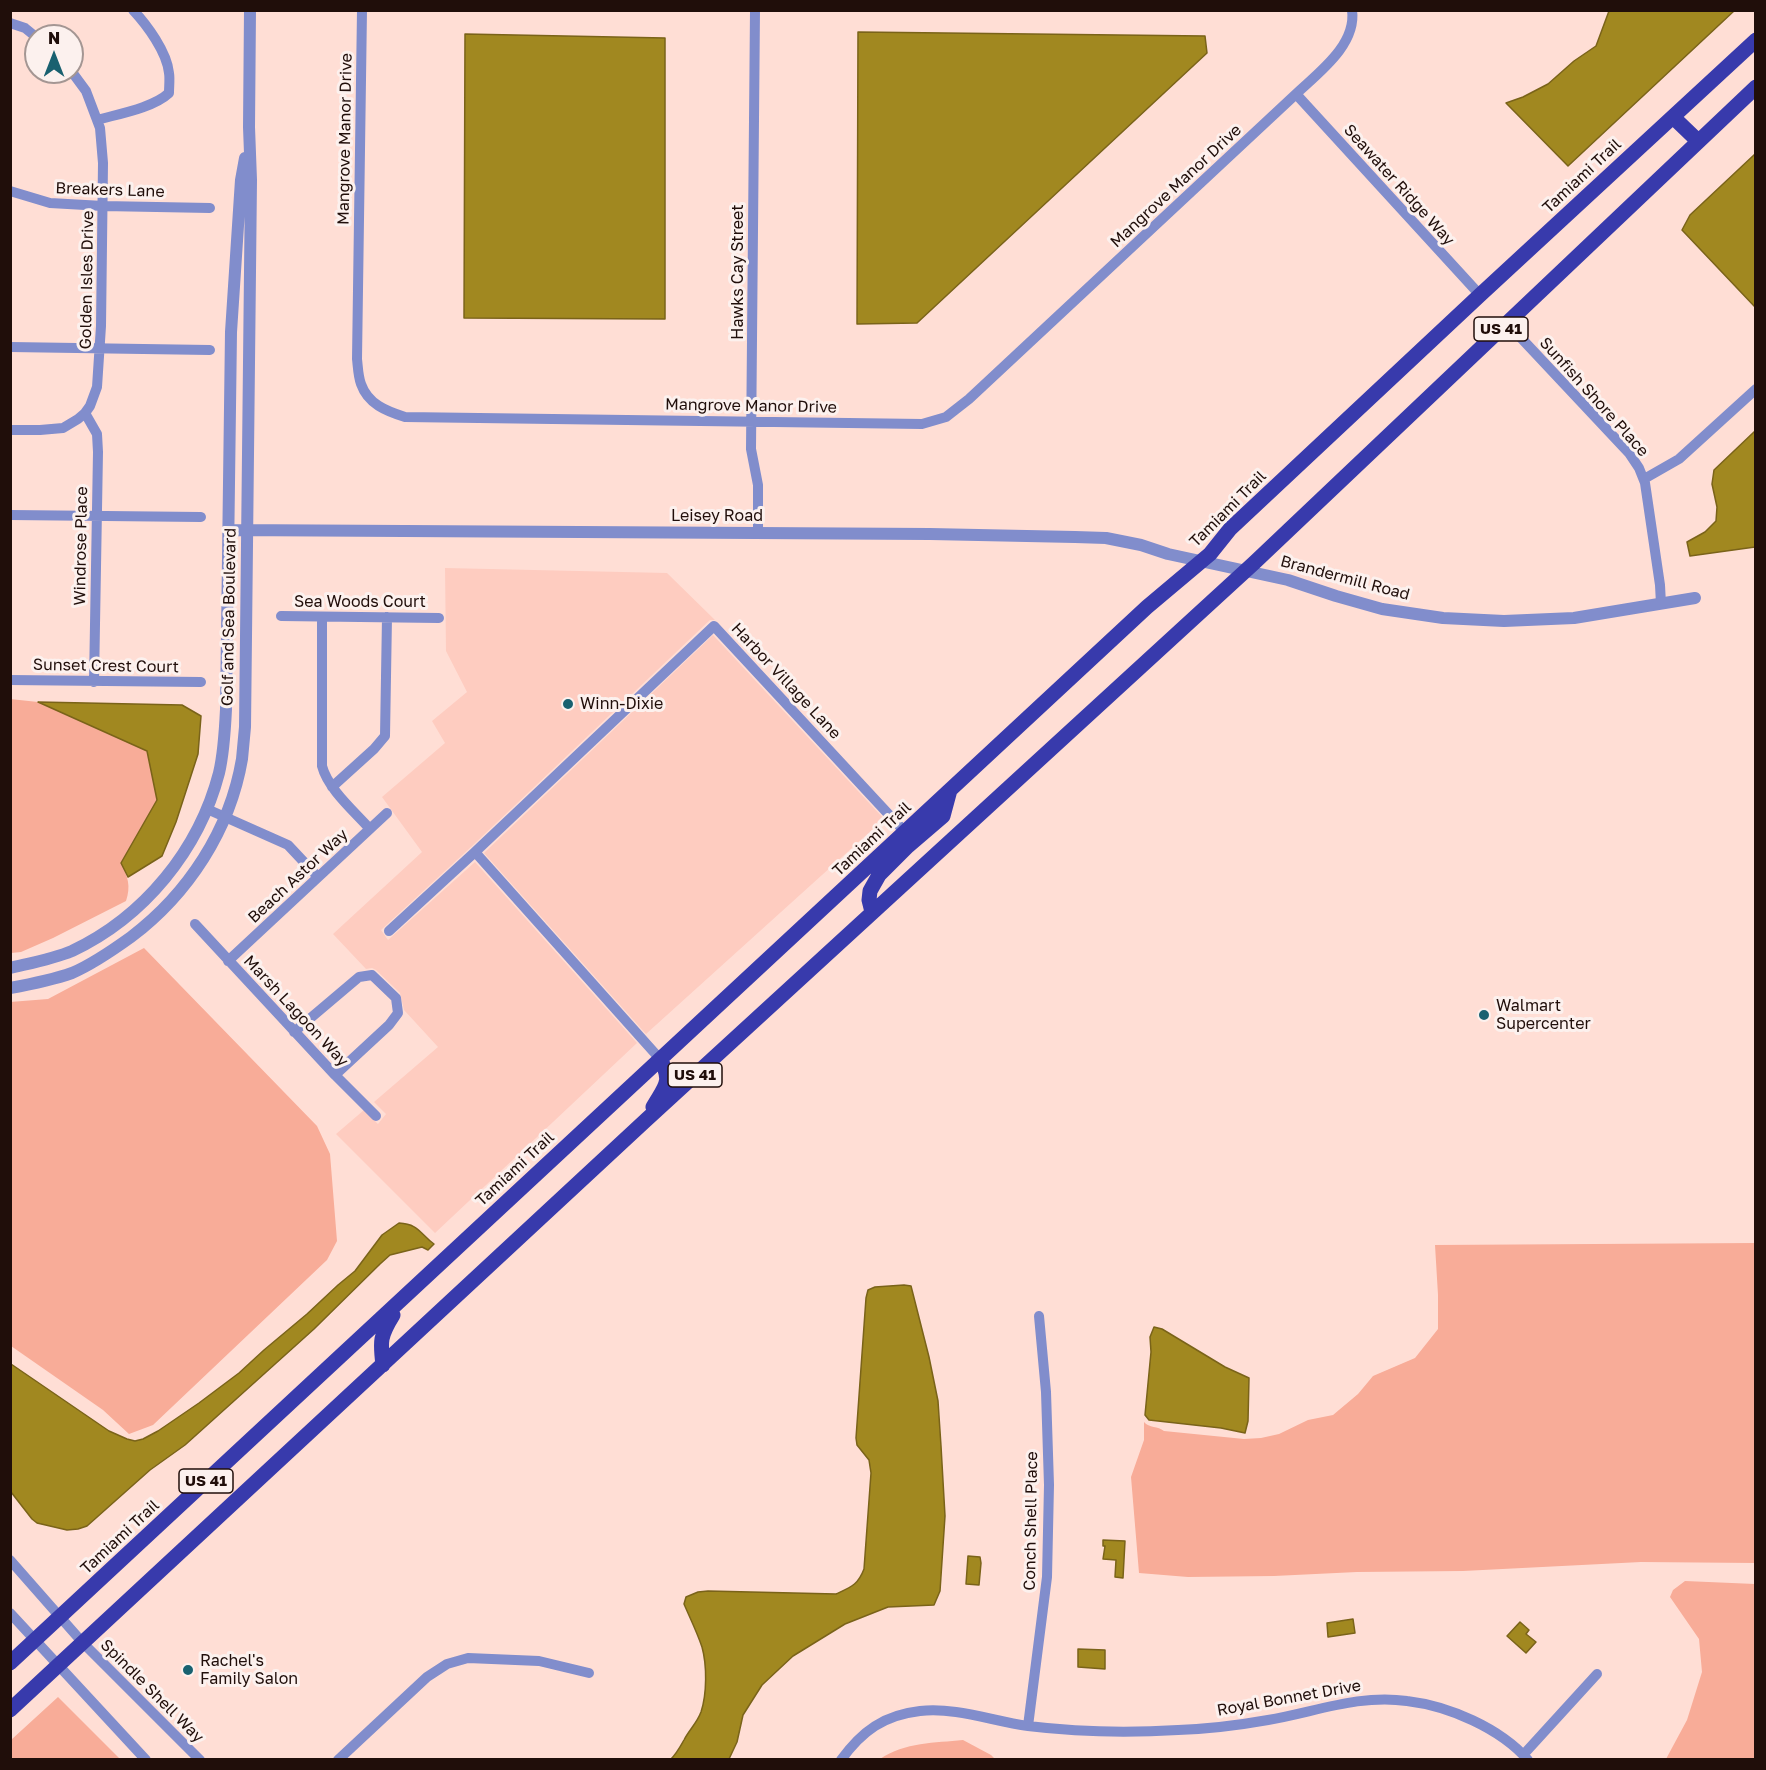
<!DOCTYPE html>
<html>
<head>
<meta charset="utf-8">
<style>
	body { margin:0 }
	#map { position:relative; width:1766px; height:1770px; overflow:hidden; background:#ffded5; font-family:"Golos Text",sans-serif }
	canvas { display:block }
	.frame { position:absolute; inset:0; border:12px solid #200e0a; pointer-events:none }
	.north { position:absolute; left:24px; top:24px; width:60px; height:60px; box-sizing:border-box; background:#fcf1ee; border:2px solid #a49693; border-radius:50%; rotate:0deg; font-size:16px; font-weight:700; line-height:24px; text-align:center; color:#200e0a }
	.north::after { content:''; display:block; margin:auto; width:21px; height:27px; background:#196170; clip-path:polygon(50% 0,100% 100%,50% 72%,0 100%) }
</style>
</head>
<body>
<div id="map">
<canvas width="1766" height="1770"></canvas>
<div class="frame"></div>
<div class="north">N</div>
</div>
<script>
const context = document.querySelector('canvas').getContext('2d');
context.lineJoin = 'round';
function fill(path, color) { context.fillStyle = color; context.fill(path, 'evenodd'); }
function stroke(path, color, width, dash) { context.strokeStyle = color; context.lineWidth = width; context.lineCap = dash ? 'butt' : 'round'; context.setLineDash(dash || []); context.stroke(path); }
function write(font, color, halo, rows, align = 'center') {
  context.font = font + ' "Golos Text",sans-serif'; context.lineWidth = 6; context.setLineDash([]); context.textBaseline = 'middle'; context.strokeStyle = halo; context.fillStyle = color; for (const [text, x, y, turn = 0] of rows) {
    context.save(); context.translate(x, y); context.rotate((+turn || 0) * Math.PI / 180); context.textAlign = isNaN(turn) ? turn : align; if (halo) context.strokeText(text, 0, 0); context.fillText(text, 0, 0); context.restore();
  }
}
fill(new Path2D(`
	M 445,568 L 667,573 L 715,620 L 710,620 L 471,847 L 381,930 L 388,940 L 475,862 L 637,1043 L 435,1233 L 336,1134 L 364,1110 L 378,1124 L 386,1114 L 374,1102 L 438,1047 L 404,1010 L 400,993 L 376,970 L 372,968 L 366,969 L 333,934 L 422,852 L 382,797 L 445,743 L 432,721 L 467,692 L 446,651 Z
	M 713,635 L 884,819 L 646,1034 L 484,853 Z`), '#feccc0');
fill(new Path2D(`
	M 10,699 L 38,702 L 147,751 L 157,800 L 121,863 C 128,877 131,886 126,901 L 53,938 L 21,952 L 11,953 Z
	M 144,948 L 317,1126 L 330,1154 L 337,1241 L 327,1260 L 153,1425 L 129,1434 L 103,1410 L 11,1346 L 10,1002 L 48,999 Z
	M 1755,1243 L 1755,1563 L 1641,1562 L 1463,1571 L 1357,1572 L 1274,1576 L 1188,1577 L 1139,1573 L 1131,1477 L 1144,1440 L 1144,1422 C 1149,1428 1158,1426 1164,1431 L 1244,1439 L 1261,1438 L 1279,1434 L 1308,1420 L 1333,1415 L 1358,1394 L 1373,1376 L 1415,1358 L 1438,1329 L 1438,1295 L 1435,1245 Z
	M 1685,1581 L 1755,1584 L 1755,1759 L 1666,1759 L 1687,1720 L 1702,1672 L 1699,1639 L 1670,1597 L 1673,1590 Z
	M 58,1697 L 120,1759 L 11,1759 L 11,1740 Z
	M 963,1740 L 991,1755 L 995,1759 L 880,1759 C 905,1742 935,1743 963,1740 Z`), '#f8ac98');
const water = new Path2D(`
	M 1609,11 L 1734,11 L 1568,166 L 1506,103 L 1523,97 L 1548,84 L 1574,61 L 1596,46 Z
	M 858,32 L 1205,36 L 1207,53 L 917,323 L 857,324 Z
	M 465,34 L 665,38 L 665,319 L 464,318 Z
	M 1755,154 L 1755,307 L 1682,230 L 1690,215 Z
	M 1755,431 L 1755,547 L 1690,556 L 1687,542 L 1705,532 L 1716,521 L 1717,507 L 1712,484 L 1714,470 Z
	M 38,702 L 182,705 L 201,716 L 198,754 L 176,822 L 162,856 L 128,877 L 121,863 L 157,800 L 147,751 Z
	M 399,1223 C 419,1224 420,1234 434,1244 L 428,1250 L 422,1247 L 390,1255 L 380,1264 L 314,1329 L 185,1445 L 150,1470 L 87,1526 L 78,1529 L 67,1530 L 37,1523 L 32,1519 L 11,1492 L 11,1364 L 109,1431 L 127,1439 L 135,1441 L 143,1439 L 158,1431 L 199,1403 L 239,1373 L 264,1350 L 307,1314 L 338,1285 L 355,1271 L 382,1235 Z
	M 904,1285 L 911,1286 L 929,1357 L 938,1401 L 941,1446 L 945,1516 L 940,1591 L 934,1605 L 888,1607 L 845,1624 L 793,1656 L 762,1685 L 743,1715 L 737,1742 L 729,1759 L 671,1759 C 677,1753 680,1747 684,1740 C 689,1730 697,1723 701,1712 C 707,1694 707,1665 702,1647 C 697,1632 690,1618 684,1604 L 686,1597 L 698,1592 L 708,1591 L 836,1594 C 851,1587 858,1585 864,1569 L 871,1473 L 869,1460 L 857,1445 L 856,1438 L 866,1298 L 868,1290 L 875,1287 Z
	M 1154,1327 L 1162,1329 L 1225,1367 L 1249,1378 L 1248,1421 L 1245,1433 L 1221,1428 L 1149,1420 L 1145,1415 L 1151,1352 L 1150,1337 Z
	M 1103,1540 L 1125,1541 L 1123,1578 L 1115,1577 L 1116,1560 L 1103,1559 L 1105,1546 L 1103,1546 Z
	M 968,1556 L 980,1557 L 981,1563 L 979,1585 L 966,1584 Z
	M 1353,1619 L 1355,1633 L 1328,1637 L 1327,1623 Z
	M 1520,1622 L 1529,1630 L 1526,1634 L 1536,1642 L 1526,1653 L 1507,1636 Z
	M 1078,1649 L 1105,1650 L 1105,1669 L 1078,1667 Z`);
fill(water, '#a18820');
stroke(water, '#7a6319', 1.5);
stroke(new Path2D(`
	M 362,10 L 357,359 C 358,367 358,376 361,384 C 368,404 386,411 405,417 L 922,424 L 946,417 L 969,399 L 1296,94 C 1318,73 1357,45 1352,10
	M 755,10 L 751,449 L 758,485 L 758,533
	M 10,23 L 25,28 L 36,37
	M 1296,94 L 1480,295
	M 97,120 C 118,114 153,108 169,93 C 169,86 170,79 169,73 C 167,52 147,25 133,10
	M 10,191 L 50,203 L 103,206 L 210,208
	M 1507,323 L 1629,453 L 1639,468 L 1645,483 L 1660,585 L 1661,604
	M 10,347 L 210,350
	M 85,413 L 97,434 L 98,452 L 94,682
	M 10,430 L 40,430 L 63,428 L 78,419 L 85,413 L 90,406 L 97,387 L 101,326 L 103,163 L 100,128 L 86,91 L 72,72
	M 1644,479 L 1679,459 L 1756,389
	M 10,515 L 201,517
	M 281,616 L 439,618
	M 322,617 L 322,766 C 328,789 354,811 370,829
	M 10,680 L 201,682
	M 332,787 L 374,749 L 385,736 L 387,617
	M 207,809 L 288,845 L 318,877
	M 195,924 L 335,1075 L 376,1116
	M 389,931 L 475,852
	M 228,961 L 387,813
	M 294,1032 L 359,977 L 372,975 L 396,998 L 398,1013 L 389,1025 L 335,1075
	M 660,1059 L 475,852 L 714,626 L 905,832
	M 10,1560 L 83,1643 L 200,1760
	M 10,1613 L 146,1760
	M 1028,1726 L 1047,1577 L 1049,1485 L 1046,1392 L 1039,1316
	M 1524,1754 L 1597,1674
	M 338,1760 L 427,1677 L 447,1664 L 468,1658 L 539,1661 L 589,1673
	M 841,1760 C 862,1731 884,1715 920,1711 C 956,1707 992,1721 1028,1726 C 1077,1732 1128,1733 1178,1730 C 1207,1729 1240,1725 1268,1720 C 1315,1712 1359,1694 1407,1701 C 1449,1706 1500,1728 1528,1760`), '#818dcc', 10);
stroke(new Path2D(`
	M 229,530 L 930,534 L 1075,537 L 1106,538 L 1141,545 L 1168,554 L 1288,580 L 1336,596 L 1382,609 L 1443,618 L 1504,621 L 1574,618 L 1695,598
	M 10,968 C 31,963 53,959 72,951 C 144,917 199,850 219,773 C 224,752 225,730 226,709 L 231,332 L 241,180 L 245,158
	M 10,988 C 32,984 52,980 72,973 C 93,964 113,950 131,937 C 188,894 230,830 242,759 C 243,748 244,737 245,727 L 251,180 L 249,127 L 250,10`), '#818dcc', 12);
stroke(new Path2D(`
	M 1673,117 L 1698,141
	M 872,912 L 869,900 L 870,891 L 879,875 L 908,846 L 943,816 L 950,790
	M 653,1107 C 665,1086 673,1082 660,1059
	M 383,1365 C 380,1341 380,1336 393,1315
	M 10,1663 L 1147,607 L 1210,554 L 1230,529 L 1480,295 L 1756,40
	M 10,1710 L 646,1120 L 1254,563 L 1756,87`), '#383aac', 15);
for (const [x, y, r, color] of [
	[568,704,6,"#196170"],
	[1484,1015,6,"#196170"],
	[188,1670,6,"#196170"]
]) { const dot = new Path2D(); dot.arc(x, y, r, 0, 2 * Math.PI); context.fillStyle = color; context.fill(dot); stroke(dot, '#fcf1ee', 2); }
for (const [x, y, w] of [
	[1501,329,54],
	[695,1075,54],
	[206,1481,54]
]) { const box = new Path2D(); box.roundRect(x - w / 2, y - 12, w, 24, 4.5); context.fillStyle = '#fcf1ee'; context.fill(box); stroke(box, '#200e0a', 1.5); }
write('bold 15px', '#200e0a', null, [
	["US 41",1501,329],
	["US 41",695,1075],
	["US 41",206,1481]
]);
write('16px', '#200e0a', '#fcf1ee', [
	["Mangrove Manor Drive",345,139,-89],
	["Tamiami Trail",1582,176,-43],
	["Seawater Ridge Way",1399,185,48],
	["Mangrove Manor Drive",1176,186,-43],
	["Breakers Lane",110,190,2],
	["Hawks Cay Street",738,272,-90],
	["Golden Isles Drive",87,280,-89],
	["Sunfish Shore Place",1594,397,48],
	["Mangrove Manor Drive",751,406,1],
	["Tamiami Trail",1228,509,-45],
	["Leisey Road",717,516],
	["Windrose Place",81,546,-89],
	["Brandermill Road",1345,578,15],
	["Sea Woods Court",360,602],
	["Golf and Sea Boulevard",229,617,-89],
	["Sunset Crest Court",106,666,1],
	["Harbor Village Lane",786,681,47],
	["Tamiami Trail",872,839,-43],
	["Beach Astor Way",298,876,-43],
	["Marsh Lagoon Way",296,1011,47],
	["Tamiami Trail",515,1169,-43],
	["Conch Shell Place",1031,1521,-89],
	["Tamiami Trail",120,1537,-43],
	["Spindle Shell Way",152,1691,45],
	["Royal Bonnet Drive",1289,1698,-10]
]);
write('16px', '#200e0a', '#fcf1ee', [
	["Winn-Dixie",580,704],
	["Walmart",1496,1006],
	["Supercenter",1496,1024],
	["Rachel's",200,1661],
	["Family Salon",200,1679]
], 'left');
</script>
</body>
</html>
